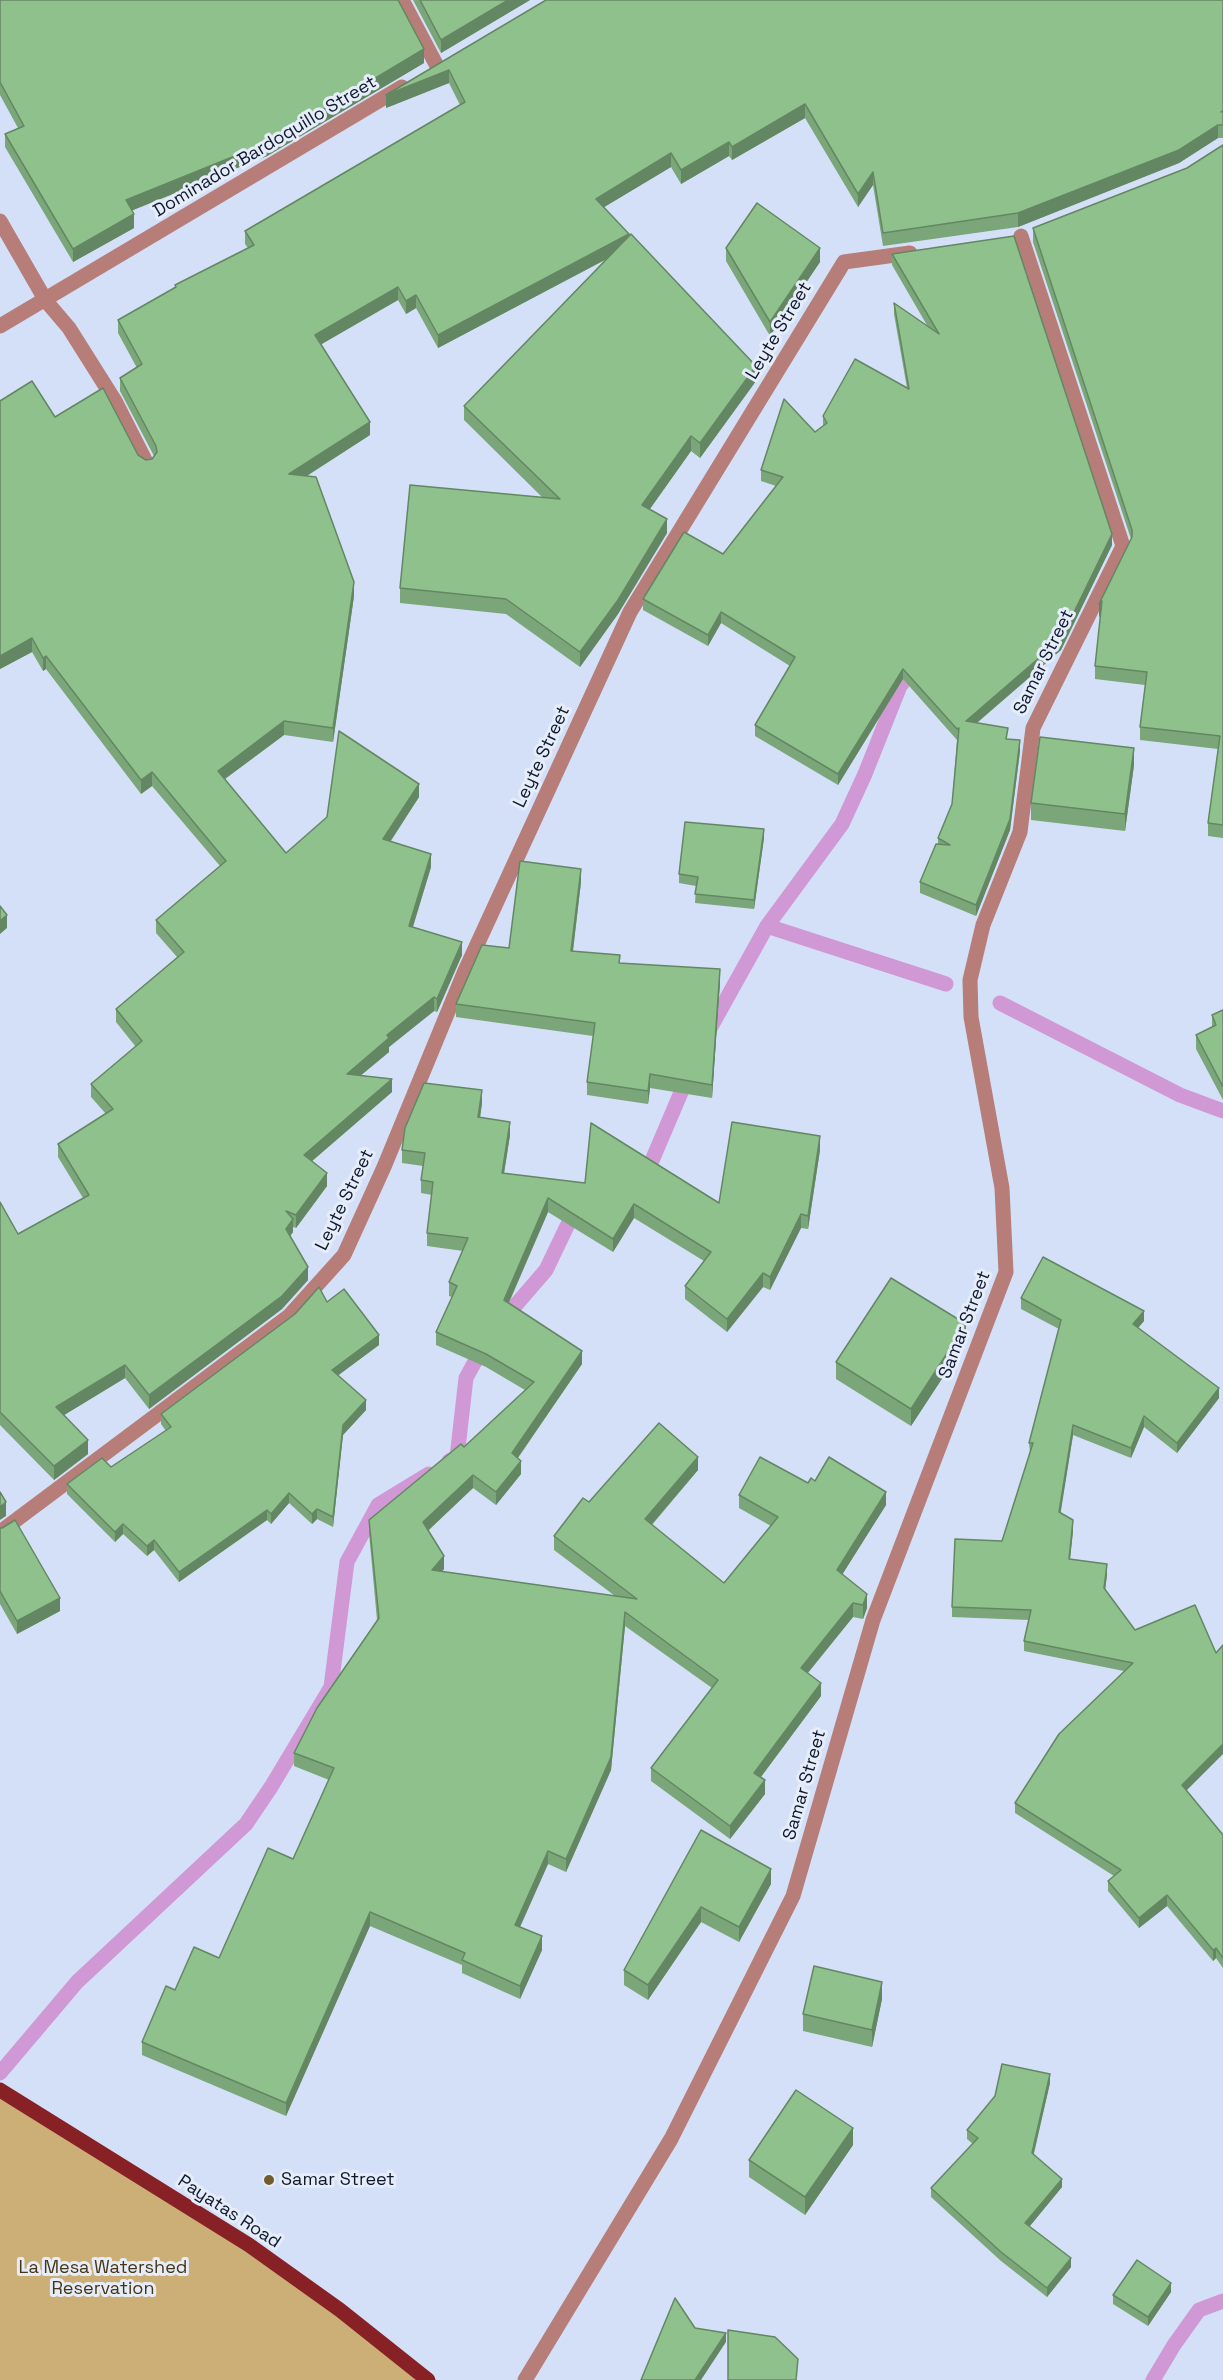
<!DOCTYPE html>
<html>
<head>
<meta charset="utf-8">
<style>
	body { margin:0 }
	canvas { display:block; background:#d3e0f8 }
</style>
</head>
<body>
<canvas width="1223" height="2380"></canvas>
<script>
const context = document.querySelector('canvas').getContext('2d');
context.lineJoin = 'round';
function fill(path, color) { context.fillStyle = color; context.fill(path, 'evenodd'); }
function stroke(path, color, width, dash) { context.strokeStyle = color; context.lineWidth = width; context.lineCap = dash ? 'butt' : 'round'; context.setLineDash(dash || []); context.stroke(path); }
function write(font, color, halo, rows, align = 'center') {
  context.font = font + ' "Space Grotesk",sans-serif'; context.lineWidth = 6; context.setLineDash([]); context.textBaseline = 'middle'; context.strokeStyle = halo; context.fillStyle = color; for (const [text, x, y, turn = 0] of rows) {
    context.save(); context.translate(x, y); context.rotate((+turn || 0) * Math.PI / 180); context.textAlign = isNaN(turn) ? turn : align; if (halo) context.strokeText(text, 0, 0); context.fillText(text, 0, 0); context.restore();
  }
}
fill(new Path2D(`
	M 0,2094 L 288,2273 L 428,2380 L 0,2380 Z`), '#cbaf76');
stroke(new Path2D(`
	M 767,926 L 946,984
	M 1000,1003 L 1180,1095 L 1223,1111
	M 708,1032 L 767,926 L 842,824 L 865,774 L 900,686 L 916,666
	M 641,1175 L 648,1170 L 688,1076
	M 502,1321 L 546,1270 L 569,1222 L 584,1213
	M 449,1461 L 457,1457 L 466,1378 L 484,1345
	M 0,2073 L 77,1982 L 246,1824 L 271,1787 L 331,1687 L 347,1562 L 378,1505 L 429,1474
	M 1153,2380 L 1174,2345 L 1199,2310 L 1223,2301`), '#d099d5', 15);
stroke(new Path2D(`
	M 402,0 L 437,66
	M 0,221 L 46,301 L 69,328 L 115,401 L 147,464
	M 0,326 L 402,87
	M 0,1532 L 289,1316 L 344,1255 L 384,1167 L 464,973 L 630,612 L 844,262 L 910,253
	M 525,2380 L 671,2139 L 793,1896 L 873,1620 L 1006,1272 L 1002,1188 L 971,1017 L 970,980 L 983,925 L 1020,832 L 1033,728 L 1123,546 L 1021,236`), '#b77d79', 15);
stroke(new Path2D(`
	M 0,2090 L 249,2245 L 340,2310 L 428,2380`), '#882125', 15);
fill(new Path2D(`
	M 0,0 L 424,63 L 267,156 L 132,210 L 134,228 L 73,262 L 5,147 L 5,134 L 18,128 L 0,95 Z
	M 413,0 L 530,0 L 441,53 Z
	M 546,0 L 1223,0 L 1223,138 L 1218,138 L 1179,163 L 1018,227 L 883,246 L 873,185 L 858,207 L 805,118 L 732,160 L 729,156 L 681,184 L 671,167 L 604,207 L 756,381 L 700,458 L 691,451 L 650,509 L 667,533 L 618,614 L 580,667 L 506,614 L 400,603 L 400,588 L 543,498 L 464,420 L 464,406 L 605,260 L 438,348 L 416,308 L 406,314 L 398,300 L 321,344 L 370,435 L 307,476 L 354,596 L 333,742 L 284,735 L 225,779 L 286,853 L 419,797 L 391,841 L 431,867 L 413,927 L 462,955 L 437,1012 L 434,1011 L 389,1047 L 389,1052 L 361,1075 L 392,1092 L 312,1161 L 327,1186 L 296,1228 L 293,1227 L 293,1232 L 290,1236 L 308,1280 L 282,1309 L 149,1409 L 125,1378 L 64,1415 L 88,1454 L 54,1480 L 0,1425 L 0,1202 L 18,1234 L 83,1198 L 58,1157 L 58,1144 L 106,1114 L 91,1097 L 91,1084 L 136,1047 L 116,1022 L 116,1009 L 177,957 L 156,933 L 156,920 L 220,866 L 152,786 L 141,794 L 46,669 L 43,671 L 32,652 L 0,669 L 0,401 L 55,417 L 138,455 L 146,460 L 152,459 L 154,456 L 120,391 L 120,378 L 137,368 L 118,333 L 118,320 L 175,288 L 175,285 L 248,248 L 245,244 L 245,231 L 460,105 L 449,83 L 386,108 Z
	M 1223,145 L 1223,838 L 1208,836 L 1208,823 L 1218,749 L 1140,740 L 1140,727 L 1145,685 L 1095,679 L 1095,666 L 1101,615 L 1099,617 L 1131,539 L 1033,242 L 1033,228 L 1187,168 Z
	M 726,248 L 820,262 L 770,336 L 726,261 Z
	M 892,254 L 1112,545 L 1061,650 L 977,723 L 1008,739 L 1020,751 L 1010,830 L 976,916 L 920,893 L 920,882 L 938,844 L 938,838 L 952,804 L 957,740 L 903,679 L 838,785 L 755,736 L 755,725 L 790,666 L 721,623 L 708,646 L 643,610 L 643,599 L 723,554 L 776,486 L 761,481 L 761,470 L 823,426 L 823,416 L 907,388 L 894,314 L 894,303 L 928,327 L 892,265 Z
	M 1134,765 L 1125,831 L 1031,820 L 1031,803 Z
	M 764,838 L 754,909 L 695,903 L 696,886 L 679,883 L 679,874 Z
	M 581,882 L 573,952 L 620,963 L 720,982 L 712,1098 L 650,1088 L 648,1104 L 587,1095 L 587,1082 L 593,1036 L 456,1017 L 456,1004 L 509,948 Z
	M 1223,1010 L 1223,1100 L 1196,1049 L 1196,1035 L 1212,1027 L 1212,1015 Z
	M 482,1103 L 480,1118 L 510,1135 L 504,1173 L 719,1203 L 820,1150 L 808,1229 L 801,1228 L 770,1290 L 763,1287 L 727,1332 L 685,1299 L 685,1286 L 704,1261 L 634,1218 L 613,1252 L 548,1212 L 509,1303 L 582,1364 L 518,1458 L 521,1474 L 496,1505 L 473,1488 L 428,1531 L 444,1569 L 442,1572 L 615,1596 L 554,1550 L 554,1536 L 589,1502 L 698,1470 L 652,1525 L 724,1583 L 771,1526 L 739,1508 L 739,1495 L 808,1483 L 815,1481 L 886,1505 L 842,1574 L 867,1608 L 863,1619 L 853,1617 L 808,1673 L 821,1696 L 761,1777 L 765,1794 L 730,1839 L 651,1781 L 651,1768 L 712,1688 L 625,1626 L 611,1770 L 566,1872 L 548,1864 L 520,1927 L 542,1950 L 520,1999 L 462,1973 L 462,1965 L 370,1926 L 286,2116 L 142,2055 L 142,2042 L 175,1990 L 219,1958 L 293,1859 L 329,1780 L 294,1766 L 294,1753 L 377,1620 L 369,1533 L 369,1520 L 464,1447 L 525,1390 L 486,1367 L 436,1345 L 436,1332 L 452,1297 L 449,1296 L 449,1282 L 463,1251 L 427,1246 L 427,1233 L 432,1195 L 421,1193 L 421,1180 L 423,1166 L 402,1163 L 402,1150 Z
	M 1021,1298 L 1144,1321 L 1138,1328 L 1219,1398 L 1177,1453 L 1144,1427 L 1131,1458 L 1073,1435 L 1060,1513 L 1073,1531 L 1070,1559 L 1107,1575 L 1105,1590 L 1187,1791 L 1223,1835 L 1223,1968 L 1216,1958 L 1213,1961 L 1167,1906 L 1139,1928 L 1108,1891 L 1108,1881 L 1114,1876 L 1015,1813 L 1015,1803 L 1124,1671 L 1024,1651 L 1024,1641 L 1029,1620 L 952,1617 L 952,1607 L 1002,1541 L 1030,1453 L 1029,1443 L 1059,1329 L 1021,1309 Z
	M 327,1302 L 379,1345 L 338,1375 L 366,1410 L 343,1435 L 333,1527 L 317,1519 L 312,1524 L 289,1503 L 271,1524 L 267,1520 L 179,1582 L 154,1550 L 147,1556 L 123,1534 L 115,1542 L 67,1494 L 67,1484 L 111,1467 L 166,1431 L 161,1424 L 161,1414 Z
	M 966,1342 L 911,1426 L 836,1379 L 836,1362 Z
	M 0,1528 L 60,1611 L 17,1634 L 0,1604 Z
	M 701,1830 L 771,1884 L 739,1942 L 701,1922 L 648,2000 L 624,1985 L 624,1970 Z
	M 882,1999 L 872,2047 L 803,2031 L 803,2014 Z
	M 1050,2083 L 1033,2154 L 1062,2187 L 1029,2227 L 1071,2267 L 1047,2297 L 1001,2261 L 931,2197 L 931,2188 L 973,2144 L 967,2139 L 967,2130 Z
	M 853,2145 L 805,2215 L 749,2177 L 749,2160 Z
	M 1171,2292 L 1148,2326 L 1113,2304 L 1113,2295 Z`), '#7ba679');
fill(new Path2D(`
	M 508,0 L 530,0 L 441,53 L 441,40 Z
	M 424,49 L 424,63 L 267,156 L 126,213 L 126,200 Z
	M 449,70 L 449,83 L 386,108 L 386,95 Z
	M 805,104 L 805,118 L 732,160 L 732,147 Z
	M 1218,125 L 1218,138 L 1179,163 L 1018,227 L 1018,213 Z
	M 729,142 L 729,156 L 681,184 L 681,170 Z
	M 671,153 L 671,167 L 596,212 L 596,199 Z
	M 873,172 L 873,185 L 858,207 L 858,194 Z
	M 134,214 L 134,228 L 73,262 L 73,249 Z
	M 629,234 L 629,247 L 438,348 L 438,335 Z
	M 820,248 L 820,262 L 770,336 L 770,322 Z
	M 398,287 L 398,300 L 315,348 L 315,335 Z
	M 416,295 L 416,308 L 406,314 L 406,301 Z
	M 756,366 L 756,381 L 700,458 L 700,443 Z
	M 370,422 L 370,435 L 289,487 L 289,474 Z
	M 691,436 L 691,451 L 642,520 L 642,505 Z
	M 667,519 L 667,533 L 618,614 L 580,667 L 580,652 Z
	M 1112,534 L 1112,545 L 1061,650 L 966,732 L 966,721 Z
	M 354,582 L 354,596 L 333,742 L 333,728 Z
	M 1102,601 L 1102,614 L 1099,617 L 1099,604 Z
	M 721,612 L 721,623 L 708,646 L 708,635 Z
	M 32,638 L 32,652 L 0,669 L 0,656 Z
	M 46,656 L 46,669 L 43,671 L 43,658 Z
	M 903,669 L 903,679 L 838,785 L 838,774 Z
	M 284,721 L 284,735 L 218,784 L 218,771 Z
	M 1020,740 L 1020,751 L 1010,830 L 976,916 L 976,905 Z
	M 1134,748 L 1134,765 L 1125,831 L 1125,814 Z
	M 152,772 L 152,786 L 141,794 L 141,780 Z
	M 419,784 L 419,797 L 383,852 L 383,839 Z
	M 764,829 L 764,838 L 754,909 L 754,900 Z
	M 431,854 L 431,867 L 409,939 L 409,926 Z
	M 581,869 L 581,882 L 571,965 L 571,951 Z
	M 7,915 L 7,928 L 0,934 L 0,921 Z
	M 462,942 L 462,955 L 437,1012 L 437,999 Z
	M 720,969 L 720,982 L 712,1098 L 712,1085 Z
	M 434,997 L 434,1011 L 389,1047 L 389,1052 L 347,1087 L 347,1074 L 387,1035 Z
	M 650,1074 L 650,1088 L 648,1104 L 648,1091 Z
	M 392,1079 L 392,1092 L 304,1168 L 304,1155 Z
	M 482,1090 L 482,1103 L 478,1131 L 478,1117 Z
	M 510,1122 L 510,1135 L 502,1186 L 502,1173 Z
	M 820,1136 L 820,1150 L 808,1229 L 808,1216 Z
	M 327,1173 L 327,1186 L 296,1228 L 296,1215 Z
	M 548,1198 L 548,1212 L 504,1313 L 504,1300 Z
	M 634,1204 L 634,1218 L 613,1252 L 613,1239 Z
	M 801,1214 L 801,1228 L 770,1290 L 770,1277 Z
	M 293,1219 L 293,1232 L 286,1242 L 286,1229 Z
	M 308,1267 L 308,1280 L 282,1309 L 149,1409 L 149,1395 Z
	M 763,1273 L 763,1287 L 727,1332 L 727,1319 Z
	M 1144,1311 L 1144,1321 L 1133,1334 L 1133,1324 Z
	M 966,1324 L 966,1342 L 911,1426 L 911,1409 Z
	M 379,1335 L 379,1345 L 332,1380 L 332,1370 Z
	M 582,1351 L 582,1364 L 512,1466 L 512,1453 Z
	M 125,1365 L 125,1378 L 56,1420 L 56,1407 Z
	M 1219,1388 L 1219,1398 L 1177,1453 L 1177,1443 Z
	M 366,1400 L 366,1410 L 343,1435 L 333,1527 L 333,1517 L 343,1425 Z
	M 1144,1416 L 1144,1427 L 1131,1458 L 1131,1448 Z
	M 1073,1425 L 1073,1435 L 1059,1523 L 1059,1512 Z
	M 88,1440 L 88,1454 L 54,1480 L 54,1466 Z
	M 698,1457 L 698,1470 L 645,1532 L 645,1519 Z
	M 521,1461 L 521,1474 L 496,1505 L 496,1492 Z
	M 473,1475 L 473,1488 L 423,1535 L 423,1522 Z
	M 886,1492 L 886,1505 L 837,1583 L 837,1570 Z
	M 289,1493 L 289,1503 L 271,1524 L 271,1514 Z
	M 6,1502 L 6,1516 L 0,1520 L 0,1507 Z
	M 317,1509 L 317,1519 L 312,1524 L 312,1514 Z
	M 267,1510 L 267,1520 L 179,1582 L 179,1572 Z
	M 1073,1520 L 1073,1531 L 1069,1569 L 1069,1559 Z
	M 123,1524 L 123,1534 L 115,1542 L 115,1532 Z
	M 154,1540 L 154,1550 L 147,1556 L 147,1546 Z
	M 444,1556 L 444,1569 L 432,1584 L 432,1570 Z
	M 1107,1564 L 1107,1575 L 1104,1598 L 1104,1588 Z
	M 867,1594 L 867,1608 L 863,1619 L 863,1605 Z
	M 60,1598 L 60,1611 L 17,1634 L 17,1621 Z
	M 853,1603 L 853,1617 L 801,1681 L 801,1668 Z
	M 625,1612 L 625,1626 L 611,1770 L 566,1872 L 566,1859 Z
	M 821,1683 L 821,1696 L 754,1786 L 754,1773 Z
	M 1223,1744 L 1223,1754 L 1182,1795 L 1182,1785 Z
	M 765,1780 L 765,1794 L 730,1839 L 730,1826 Z
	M 548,1851 L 548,1864 L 515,1938 L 515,1925 Z
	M 771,1869 L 771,1884 L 739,1942 L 739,1927 Z
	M 1167,1895 L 1167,1906 L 1139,1928 L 1139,1918 Z
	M 701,1907 L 701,1922 L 648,2000 L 648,1985 Z
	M 370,1912 L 370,1926 L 286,2116 L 286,2103 Z
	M 542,1936 L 542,1950 L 520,1999 L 520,1986 Z
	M 1216,1948 L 1216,1958 L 1213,1961 L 1213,1950 Z
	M 882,1982 L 882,1999 L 872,2047 L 872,2030 Z
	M 1050,2074 L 1050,2083 L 1032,2162 L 1032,2153 Z
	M 853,2128 L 853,2145 L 805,2215 L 805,2197 Z
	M 1062,2179 L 1062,2187 L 1025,2232 L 1025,2223 Z
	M 1071,2258 L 1071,2267 L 1047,2297 L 1047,2288 Z
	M 1171,2283 L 1171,2292 L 1148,2326 L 1148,2317 Z
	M 726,2333 L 726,2342 L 701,2380 L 695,2380 Z`), '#648763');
const building = new Path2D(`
	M 0,0 L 398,0 L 424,49 L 267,143 L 126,200 L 134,214 L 73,249 L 5,134 L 24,126 L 0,82 Z
	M 420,0 L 508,0 L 441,40 Z
	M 546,0 L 1223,0 L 1223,111 L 1221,112 L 1223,111 L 1223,125 L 1218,125 L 1179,150 L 1018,213 L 883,233 L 873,172 L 858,194 L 805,104 L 732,147 L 729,142 L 681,170 L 671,153 L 596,199 L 629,234 L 438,335 L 416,295 L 406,301 L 398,287 L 315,335 L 370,422 L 289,474 L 316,477 L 354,582 L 333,728 L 284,721 L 218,771 L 286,853 L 327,817 L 339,731 L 419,784 L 383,839 L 431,854 L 409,926 L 462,942 L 437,999 L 434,997 L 387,1035 L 389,1038 L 347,1074 L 392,1079 L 304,1155 L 327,1173 L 296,1215 L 286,1211 L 293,1219 L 286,1229 L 308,1267 L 282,1296 L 149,1395 L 125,1365 L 56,1407 L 88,1440 L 54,1466 L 0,1412 L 0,1202 L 18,1234 L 89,1195 L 58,1144 L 113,1109 L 91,1084 L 142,1041 L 116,1009 L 184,952 L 156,920 L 226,861 L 152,772 L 141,780 L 46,656 L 43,658 L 32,638 L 0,656 L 0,401 L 32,381 L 55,417 L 103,388 L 138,455 L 146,460 L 152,459 L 157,452 L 156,446 L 120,378 L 142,364 L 118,320 L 176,287 L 175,285 L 254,245 L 245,231 L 465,102 L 449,70 L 386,95 Z
	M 1223,145 L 1223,825 L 1208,823 L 1220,736 L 1140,727 L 1147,672 L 1095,666 L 1102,601 L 1099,604 L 1132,537 L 1132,530 L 1033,228 L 1187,168 Z
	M 757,203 L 820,248 L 770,322 L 726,248 Z
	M 631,234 L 756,366 L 700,443 L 691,436 L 642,505 L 667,519 L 618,600 L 580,652 L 506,599 L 400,588 L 410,485 L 560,499 L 464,406 Z
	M 1014,236 L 1112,534 L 1061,639 L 966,721 L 1008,728 L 1006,739 L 1020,740 L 1010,819 L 976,905 L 920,882 L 936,844 L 950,845 L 938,838 L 952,804 L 959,728 L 957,729 L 903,669 L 838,774 L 755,725 L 795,657 L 721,612 L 708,635 L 643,599 L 684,532 L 723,554 L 783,477 L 761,470 L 784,399 L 815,432 L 827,423 L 823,416 L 855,359 L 909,389 L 894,303 L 939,334 L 892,254 Z
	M 1040,737 L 1134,748 L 1125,814 L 1031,803 Z
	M 685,822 L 764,829 L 754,900 L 695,894 L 698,877 L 679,874 Z
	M 520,861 L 581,869 L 571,951 L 620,955 L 619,963 L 720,969 L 712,1085 L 650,1074 L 648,1091 L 587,1082 L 595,1023 L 456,1004 L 482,945 L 509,948 Z
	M 0,906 L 7,915 L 0,921 Z
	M 1223,1010 L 1223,1087 L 1196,1035 L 1216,1025 L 1212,1015 Z
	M 424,1083 L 482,1090 L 478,1117 L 510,1122 L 502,1173 L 585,1183 L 591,1123 L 719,1203 L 732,1122 L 820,1136 L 808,1216 L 801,1214 L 770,1277 L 763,1273 L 727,1319 L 685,1286 L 711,1252 L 634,1204 L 613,1239 L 548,1198 L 504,1300 L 582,1351 L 512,1453 L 521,1461 L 496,1492 L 473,1475 L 423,1522 L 444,1556 L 432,1570 L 637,1599 L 554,1536 L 583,1498 L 589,1502 L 659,1423 L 698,1457 L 645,1519 L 724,1583 L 778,1517 L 739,1495 L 760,1457 L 808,1483 L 811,1478 L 815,1481 L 829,1457 L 886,1492 L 837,1570 L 867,1594 L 863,1605 L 853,1603 L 801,1668 L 821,1683 L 754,1773 L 765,1780 L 730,1826 L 651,1768 L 718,1680 L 625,1612 L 611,1757 L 566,1859 L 548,1851 L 515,1925 L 542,1936 L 520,1986 L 462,1960 L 465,1953 L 370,1912 L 286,2103 L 142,2042 L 166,1986 L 175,1990 L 194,1947 L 219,1958 L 268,1848 L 293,1859 L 334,1768 L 294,1753 L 317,1708 L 379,1618 L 369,1520 L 461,1444 L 464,1447 L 534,1382 L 486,1354 L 436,1332 L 457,1286 L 449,1282 L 468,1238 L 427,1233 L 433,1182 L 421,1180 L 425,1153 L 402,1150 L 405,1128 Z
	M 1043,1257 L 1144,1311 L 1133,1324 L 1219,1388 L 1177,1443 L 1144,1416 L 1131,1448 L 1073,1425 L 1059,1512 L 1073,1520 L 1069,1559 L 1107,1564 L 1104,1588 L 1135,1630 L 1195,1605 L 1216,1653 L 1223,1645 L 1223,1744 L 1182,1785 L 1223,1835 L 1223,1958 L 1216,1948 L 1213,1950 L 1167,1895 L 1139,1918 L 1108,1881 L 1121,1870 L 1015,1803 L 1059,1734 L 1133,1663 L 1024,1641 L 1031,1610 L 952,1607 L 955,1539 L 1002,1541 L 1033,1443 L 1029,1443 L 1061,1320 L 1021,1298 Z
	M 891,1278 L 966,1324 L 911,1409 L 836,1362 Z
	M 319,1287 L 327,1302 L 344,1289 L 379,1335 L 332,1370 L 366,1400 L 343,1425 L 333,1517 L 317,1509 L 312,1514 L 289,1493 L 271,1514 L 267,1510 L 179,1572 L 154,1540 L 147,1546 L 123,1524 L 115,1532 L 67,1484 L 102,1458 L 111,1467 L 171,1427 L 161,1414 L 295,1314 Z
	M 0,1492 L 6,1502 L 0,1507 Z
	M 15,1520 L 60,1598 L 17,1621 L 0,1591 L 0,1528 L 2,1528 Z
	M 701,1830 L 771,1869 L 739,1927 L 701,1907 L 648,1985 L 624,1970 Z
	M 814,1966 L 882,1982 L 872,2030 L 803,2014 Z
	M 1002,2064 L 1050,2074 L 1032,2153 L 1062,2179 L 1025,2223 L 1071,2258 L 1047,2288 L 1001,2252 L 931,2188 L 978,2138 L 967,2130 L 995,2096 Z
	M 796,2090 L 853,2128 L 805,2197 L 749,2160 Z
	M 1137,2260 L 1171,2283 L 1148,2317 L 1113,2295 Z
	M 675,2298 L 695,2328 L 726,2333 L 695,2380 L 641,2380 Z
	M 728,2330 L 775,2337 L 798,2359 L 796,2380 L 728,2380 Z`);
fill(building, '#8fc18d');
stroke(building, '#648763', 1.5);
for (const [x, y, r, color] of [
	[269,2180,6,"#735c2c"]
]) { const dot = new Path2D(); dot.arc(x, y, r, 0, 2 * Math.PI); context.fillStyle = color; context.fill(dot); stroke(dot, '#e6edf9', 2); }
write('18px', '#0e192e', '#e6edf9', [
	["Dominador Bardoquillo Street",265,147,-31],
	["Leyte Street",779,331,-59],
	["Samar Street",1044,662,-64],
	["Leyte Street",542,757,-65],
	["Leyte Street",345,1200,-64],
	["Samar Street",965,1325,-69],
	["Samar Street",805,1785,-74],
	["Payatas Road",229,2212,33]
]);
write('18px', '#0e192e', '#e6edf9', [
	["Samar Street",281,2180]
], 'left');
write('18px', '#453515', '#e6edf9', [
	["La Mesa Watershed",103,2268],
	["Reservation",103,2289]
]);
</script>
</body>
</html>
